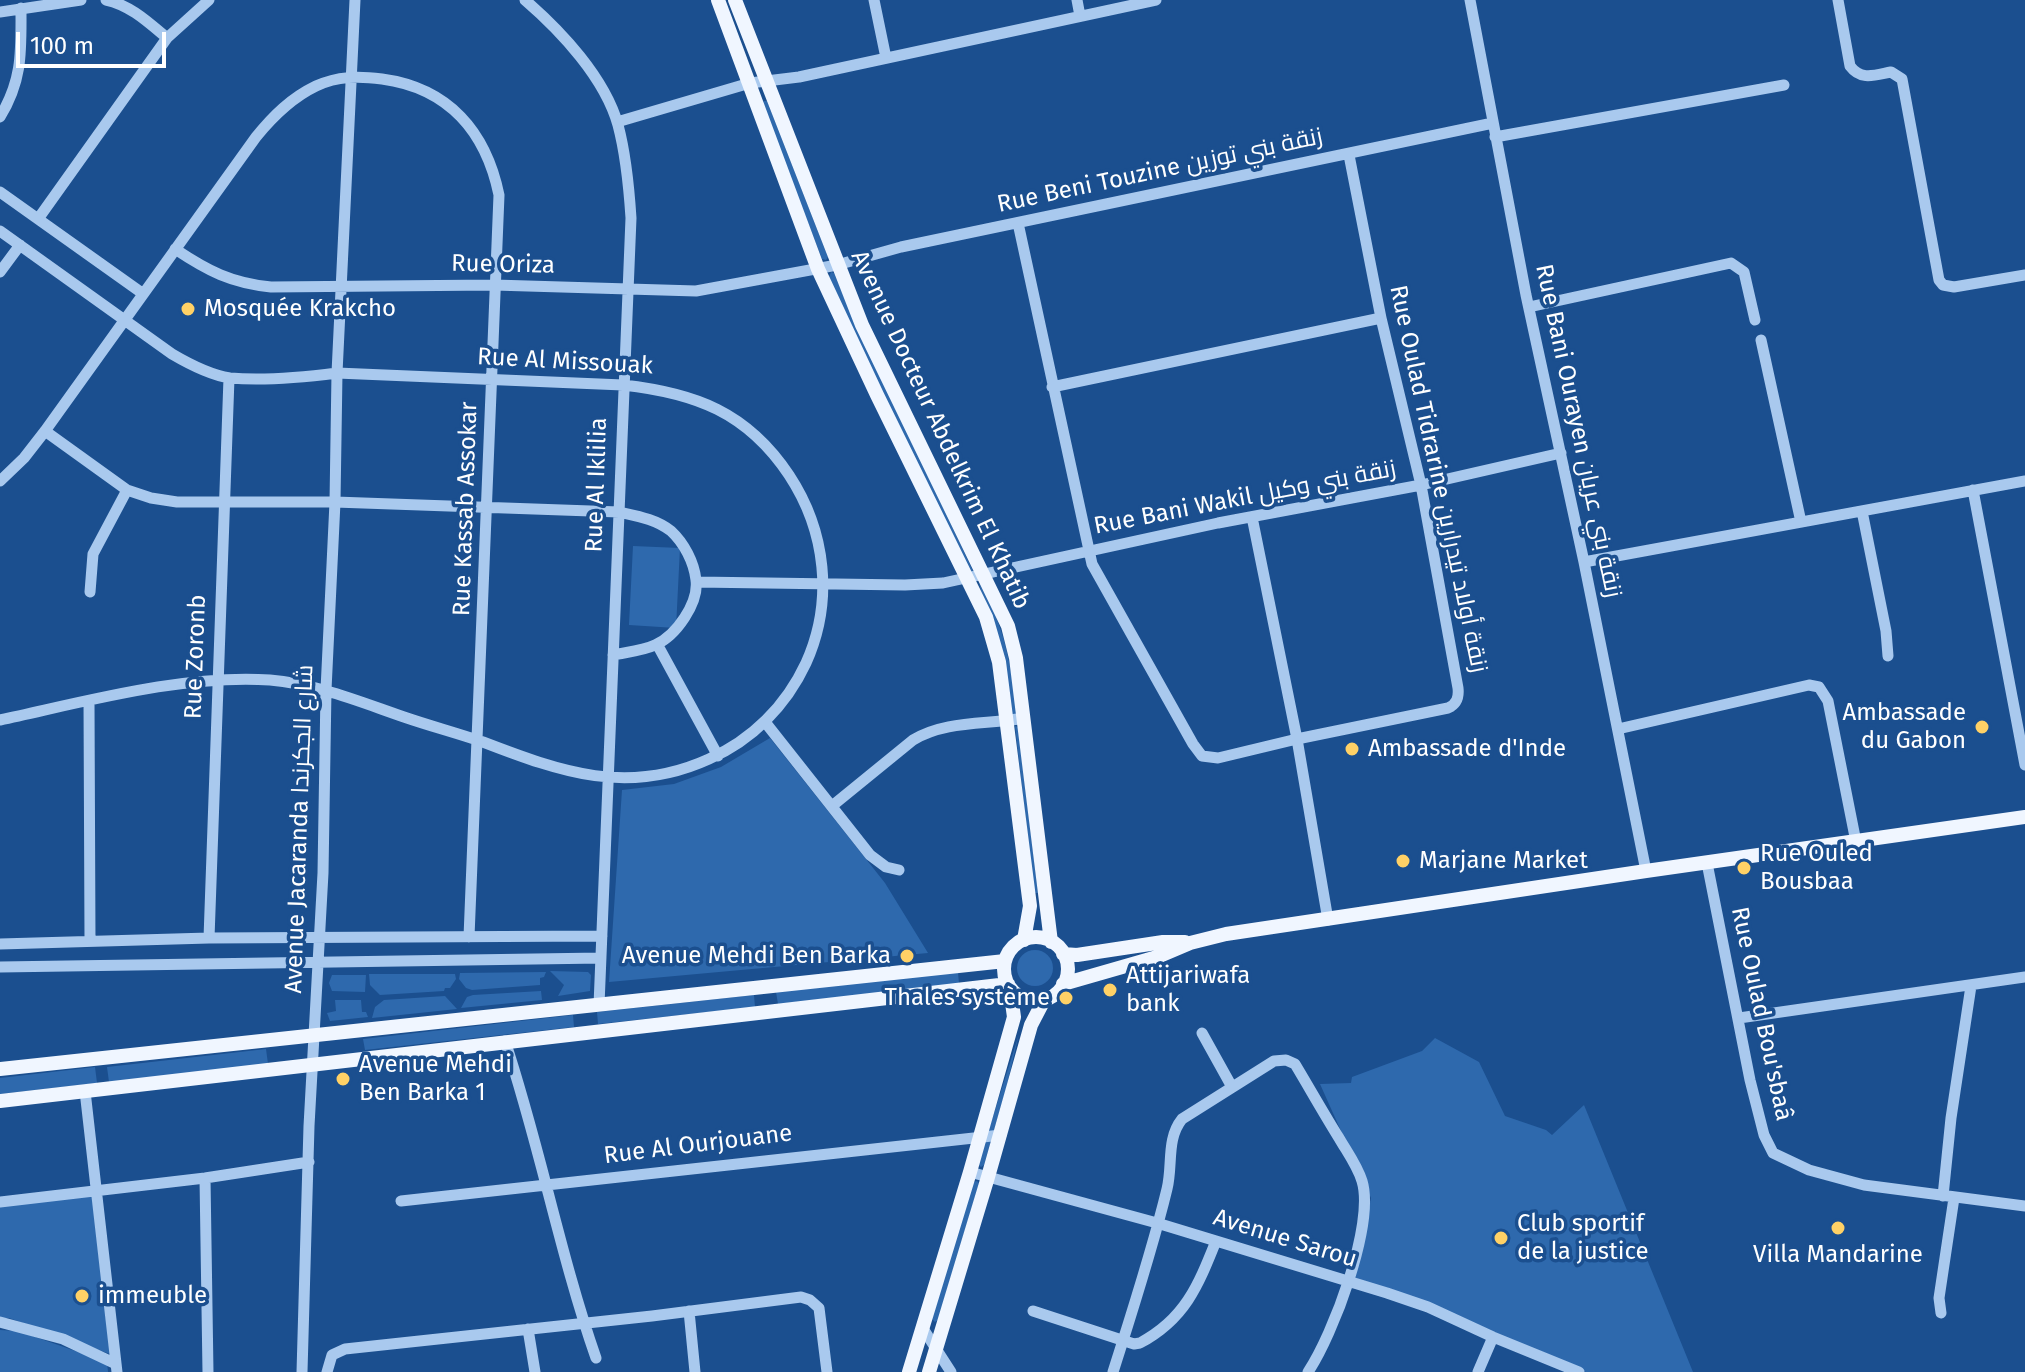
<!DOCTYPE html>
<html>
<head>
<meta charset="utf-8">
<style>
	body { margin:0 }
	#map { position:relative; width:2025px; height:1372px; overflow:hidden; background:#1b4f8f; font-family:"Fira Sans",sans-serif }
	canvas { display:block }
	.scale { position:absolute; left:16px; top:32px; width:150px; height:36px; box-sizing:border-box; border:4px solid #fff; border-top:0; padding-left:10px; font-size:24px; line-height:28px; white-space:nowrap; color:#fff; -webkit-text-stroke:6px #1b4f8f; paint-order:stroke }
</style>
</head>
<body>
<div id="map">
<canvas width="2025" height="1372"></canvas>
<div class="scale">100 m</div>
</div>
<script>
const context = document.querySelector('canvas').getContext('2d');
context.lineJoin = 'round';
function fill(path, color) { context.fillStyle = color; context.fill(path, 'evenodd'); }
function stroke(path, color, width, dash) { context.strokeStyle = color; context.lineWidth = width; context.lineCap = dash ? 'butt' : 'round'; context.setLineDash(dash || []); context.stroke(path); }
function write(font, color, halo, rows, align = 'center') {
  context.font = font + ' "Fira Sans",Cairo,sans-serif'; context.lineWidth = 7; context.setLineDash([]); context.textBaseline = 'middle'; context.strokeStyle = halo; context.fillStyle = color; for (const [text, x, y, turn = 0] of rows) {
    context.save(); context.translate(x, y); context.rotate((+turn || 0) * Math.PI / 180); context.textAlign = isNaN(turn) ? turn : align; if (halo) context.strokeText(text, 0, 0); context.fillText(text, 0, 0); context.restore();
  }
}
fill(new Path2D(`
	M 764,101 L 767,101 L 828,257 L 826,260 L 822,259 L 762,104 Z
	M 831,272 L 834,273 L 850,311 L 973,571 L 970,571 L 890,410 L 829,277 Z
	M 633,546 L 680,548 L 676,628 L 629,625 Z
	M 979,583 C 1006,629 1010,661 1017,713 L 1012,716 Z
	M 1015,726 L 1018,727 L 1038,893 L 1034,893 Z
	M 770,738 L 885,883 L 928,953 L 609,982 L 622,790 L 674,784 L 721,767 Z
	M1017 968a18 18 0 1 1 36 0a18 18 0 1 1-36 0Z
	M 550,971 L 588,972 L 591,975 L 590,991 L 558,996 L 564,985 Z
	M 546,972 L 544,977 L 540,978 L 540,985 L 472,990 L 466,988 L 459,979 L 460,973 Z
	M 958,972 L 959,984 L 778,1004 L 776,992 Z
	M 369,974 L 455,974 L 456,979 L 450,988 L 445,988 L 444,991 L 380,995 L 370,985 Z
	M 332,975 L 366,975 L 365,992 L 332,991 L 329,983 Z
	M 541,991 L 542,1000 L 461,1008 L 467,997 L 473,995 Z
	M 754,995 L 755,1007 L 598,1024 L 597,1012 Z
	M 445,996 L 457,1009 L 372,1018 L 375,1007 L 384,1000 Z
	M 335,1000 L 361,1000 L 362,1012 L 366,1012 L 368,1017 L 330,1021 L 327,1013 L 336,1011 Z
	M 573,1015 L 574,1027 L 365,1050 L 363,1039 Z
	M 1019,1034 L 1006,1089 L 984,1165 L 981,1167 L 978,1164 Z
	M 1435,1038 L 1479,1062 L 1505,1116 L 1546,1130 L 1552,1135 L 1584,1105 L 1693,1372 L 1586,1372 L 1355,1278 L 1371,1198 L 1320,1084 L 1351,1083 L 1352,1077 L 1422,1051 Z
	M 266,1049 L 268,1064 L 109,1082 L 107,1067 Z
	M 95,1067 L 97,1083 L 0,1094 L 0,1078 Z
	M 977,1181 L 979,1183 L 938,1320 L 935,1322 L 932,1319 L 973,1182 Z
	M 92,1195 L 110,1354 L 9,1318 L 0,1318 L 0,1204 Z
	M 0,1330 L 18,1331 L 107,1362 L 108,1372 L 0,1372 Z`), '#2e69ad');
stroke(new Path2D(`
	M 106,0 C 130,5 148,22 167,38
	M 525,0 C 561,31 605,78 618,125 C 626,155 629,187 631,218 L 599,1005
	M 874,0 L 886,58
	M 1077,0 L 1080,16
	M 1470,0 L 1526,295 L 1584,562 L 1646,871
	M 1838,0 L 1850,66 C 1861,81 1875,75 1891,72 L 1902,79 L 1939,280 L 1943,285 L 1954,287 L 2025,275
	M 0,12 L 81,0
	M 0,117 C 23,79 21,51 21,8
	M 617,122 L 750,83 L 799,77 L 1156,0
	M 1495,137 L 1784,85
	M 0,192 L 142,293
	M 38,219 L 167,38 L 209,0
	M 1018,223 L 1092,564 L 1193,744 L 1202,756 L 1218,758 L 1297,739 L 1448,708 C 1457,704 1459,697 1458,688 L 1421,485 L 1381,318 L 1349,155
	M 0,231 L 172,354 C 189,364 210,375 230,378 C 262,381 306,377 337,373 L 623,385 C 695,393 747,412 789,475 C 826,531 834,601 806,663 C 786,706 752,740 709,759 C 628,796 561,772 483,742 C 457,733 430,726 404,717 C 360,702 317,684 270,680 C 184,674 84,702 0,720
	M 175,249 C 208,271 231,283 271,287 L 494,285 L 696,291 L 837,265 L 901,247 L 1493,123
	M 0,272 L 20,245
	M 1529,307 L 1731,263 L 1744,272 L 1755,320
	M 1761,340 L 1801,522
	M 1052,387 L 1381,318
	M 45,431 L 127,490 L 151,498 L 177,502 L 335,502 L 619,512 C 637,516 656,519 671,531 C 684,543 694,562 696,580 C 699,603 676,636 655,645 C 642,651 627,652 613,655
	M 0,481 L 24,458 L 45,431 L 256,137 C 273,116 291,98 316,86 C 338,76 358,76 382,79 C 449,88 486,132 499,195 L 469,937
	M 1973,490 L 2025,765
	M 1862,511 L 1886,631 L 1888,656
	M 1252,517 L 1297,739 L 1328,920
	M 1584,562 L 2025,481
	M 697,582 L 905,585 L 943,583 L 1218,523 L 1421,485 L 1561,453
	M 90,592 L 93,554 L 127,490
	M 657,644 L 718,756
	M 89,701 L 90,941
	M 765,722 L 870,855 L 886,867 L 899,870
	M 1618,729 L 1809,685 L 1819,687 L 1828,701 L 1856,842
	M 832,806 L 913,740 C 946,720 987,725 1024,718
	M 1707,863 L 1750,1080 L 1764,1135 L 1773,1153 L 1809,1170 L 1864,1185 L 2025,1206
	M 209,938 L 229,378
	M 0,944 L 209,938 L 602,936
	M 0,967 L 601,958
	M 1739,1018 L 2025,977
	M 1202,1033 L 1232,1087
	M 505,1041 C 540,1146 560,1255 596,1358
	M 85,1091 L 117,1372
	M 970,1172 L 1157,1223 L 1387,1293 L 1428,1307 L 1493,1337 L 1579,1372
	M 205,1178 L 208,1372
	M 1943,1196 L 1951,1118 L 1971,986
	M 401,1201 L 1001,1135
	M 0,1202 L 205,1178 L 309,1162
	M 689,1311 L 695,1372
	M 1033,1311 L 1134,1344 L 1140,1343 C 1185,1319 1198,1286 1216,1241
	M 1941,1313 L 1939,1298 L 1954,1198
	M 0,1322 L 63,1339 L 116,1364
	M 922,1327 L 951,1372
	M 528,1329 L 535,1372
	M 302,1372 L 309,1126 L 323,873 L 326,690 L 335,502 L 337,373 L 355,0
	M 327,1372 L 332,1355 L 345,1349 L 652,1316 L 801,1297 L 810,1300 L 819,1308 L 827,1372
	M 1113,1372 C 1132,1312 1152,1251 1167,1189 C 1173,1165 1166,1139 1182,1119 L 1274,1061 L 1286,1060 L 1295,1064 C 1310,1089 1324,1114 1339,1138 C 1347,1152 1357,1165 1362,1181 C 1375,1224 1333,1335 1308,1372
	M 1478,1372 L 1493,1337`), '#a9c9ee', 11);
stroke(new Path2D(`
	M 718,0 L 818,269 L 877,395 L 986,617 L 999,662 L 1030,906 L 1024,940
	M 735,0 L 862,325 L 1008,626 L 1016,658 L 1051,942
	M1004 969a32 32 0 1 1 64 0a32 32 0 1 1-64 0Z
	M 1063,954 L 1077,955 L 1163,942 L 1185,942
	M 1063,984 L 1157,957 L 1190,943 L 1226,934 L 1646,871 L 2025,817
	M 0,1069 L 1005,961
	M 0,1101 L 1008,984
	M 909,1372 L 970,1172 L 1014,1017 L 1010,988
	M 929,1372 L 988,1177 L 1031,1025 L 1044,1000`), '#f0f6ff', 14);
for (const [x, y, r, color] of [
	[188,309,8,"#ffd166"],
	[1982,727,8,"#ffd166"],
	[1352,749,8,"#ffd166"],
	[1403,861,8,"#ffd166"],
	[1744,868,8,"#ffd166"],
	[907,956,8,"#ffd166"],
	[1110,990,8,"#ffd166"],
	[1066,998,8,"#ffd166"],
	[343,1079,8,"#ffd166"],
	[1838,1228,8,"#ffd166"],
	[1501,1238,8,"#ffd166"],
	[82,1296,8,"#ffd166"]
]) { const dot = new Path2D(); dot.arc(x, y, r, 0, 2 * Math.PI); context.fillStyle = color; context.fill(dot); stroke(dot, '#1b4f8f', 3); }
write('24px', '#fff', '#1b4f8f', [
	["Rue Beni Touzine زنقة بني توزين",1160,171,-12],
	["Rue Oriza",503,265,1],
	["Rue Al Missouak",565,362,3],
	["Avenue Docteur Abdelkrim El Khatib",940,430,65],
	["Rue Bani Ourayen زنقة بني عريان",1578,431,78],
	["Rue Oulad Tidrarine زنقة أولاد تيدرارين",1438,479,78],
	["Rue Al Iklilia",597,485,-88],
	["Rue Bani Wakil زنقة بني وكيل",1245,498,-11],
	["Rue Kassab Assokar",466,509,-88],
	["Rue Zoronb",196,657,-88],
	["Avenue Jacaranda شارع الجكرندا",300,829,-88],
	["Rue Oulad Bou'sbaâ",1761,1014,78],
	["Rue Al Ourjouane",698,1145,-7],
	["Avenue Sarou",1285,1239,17]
]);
write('24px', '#fff', '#1b4f8f', [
	["Mosquée Krakcho",204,309],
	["Ambassade",1966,713,"right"],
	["du Gabon",1966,741,"right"],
	["Ambassade d'Inde",1368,749],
	["Rue Ouled",1760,854],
	["Bousbaa",1760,882],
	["Marjane Market",1419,861],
	["Avenue Mehdi Ben Barka",891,956,"right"],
	["Attijariwafa",1126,976],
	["bank",1126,1004],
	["Thales système",1050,998,"right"],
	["Avenue Mehdi",359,1065],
	["Ben Barka 1",359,1093],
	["Club sportif",1517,1224],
	["de la justice",1517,1252],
	["Villa Mandarine",1838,1255,"center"],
	["immeuble",98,1296]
], 'left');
</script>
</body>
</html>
